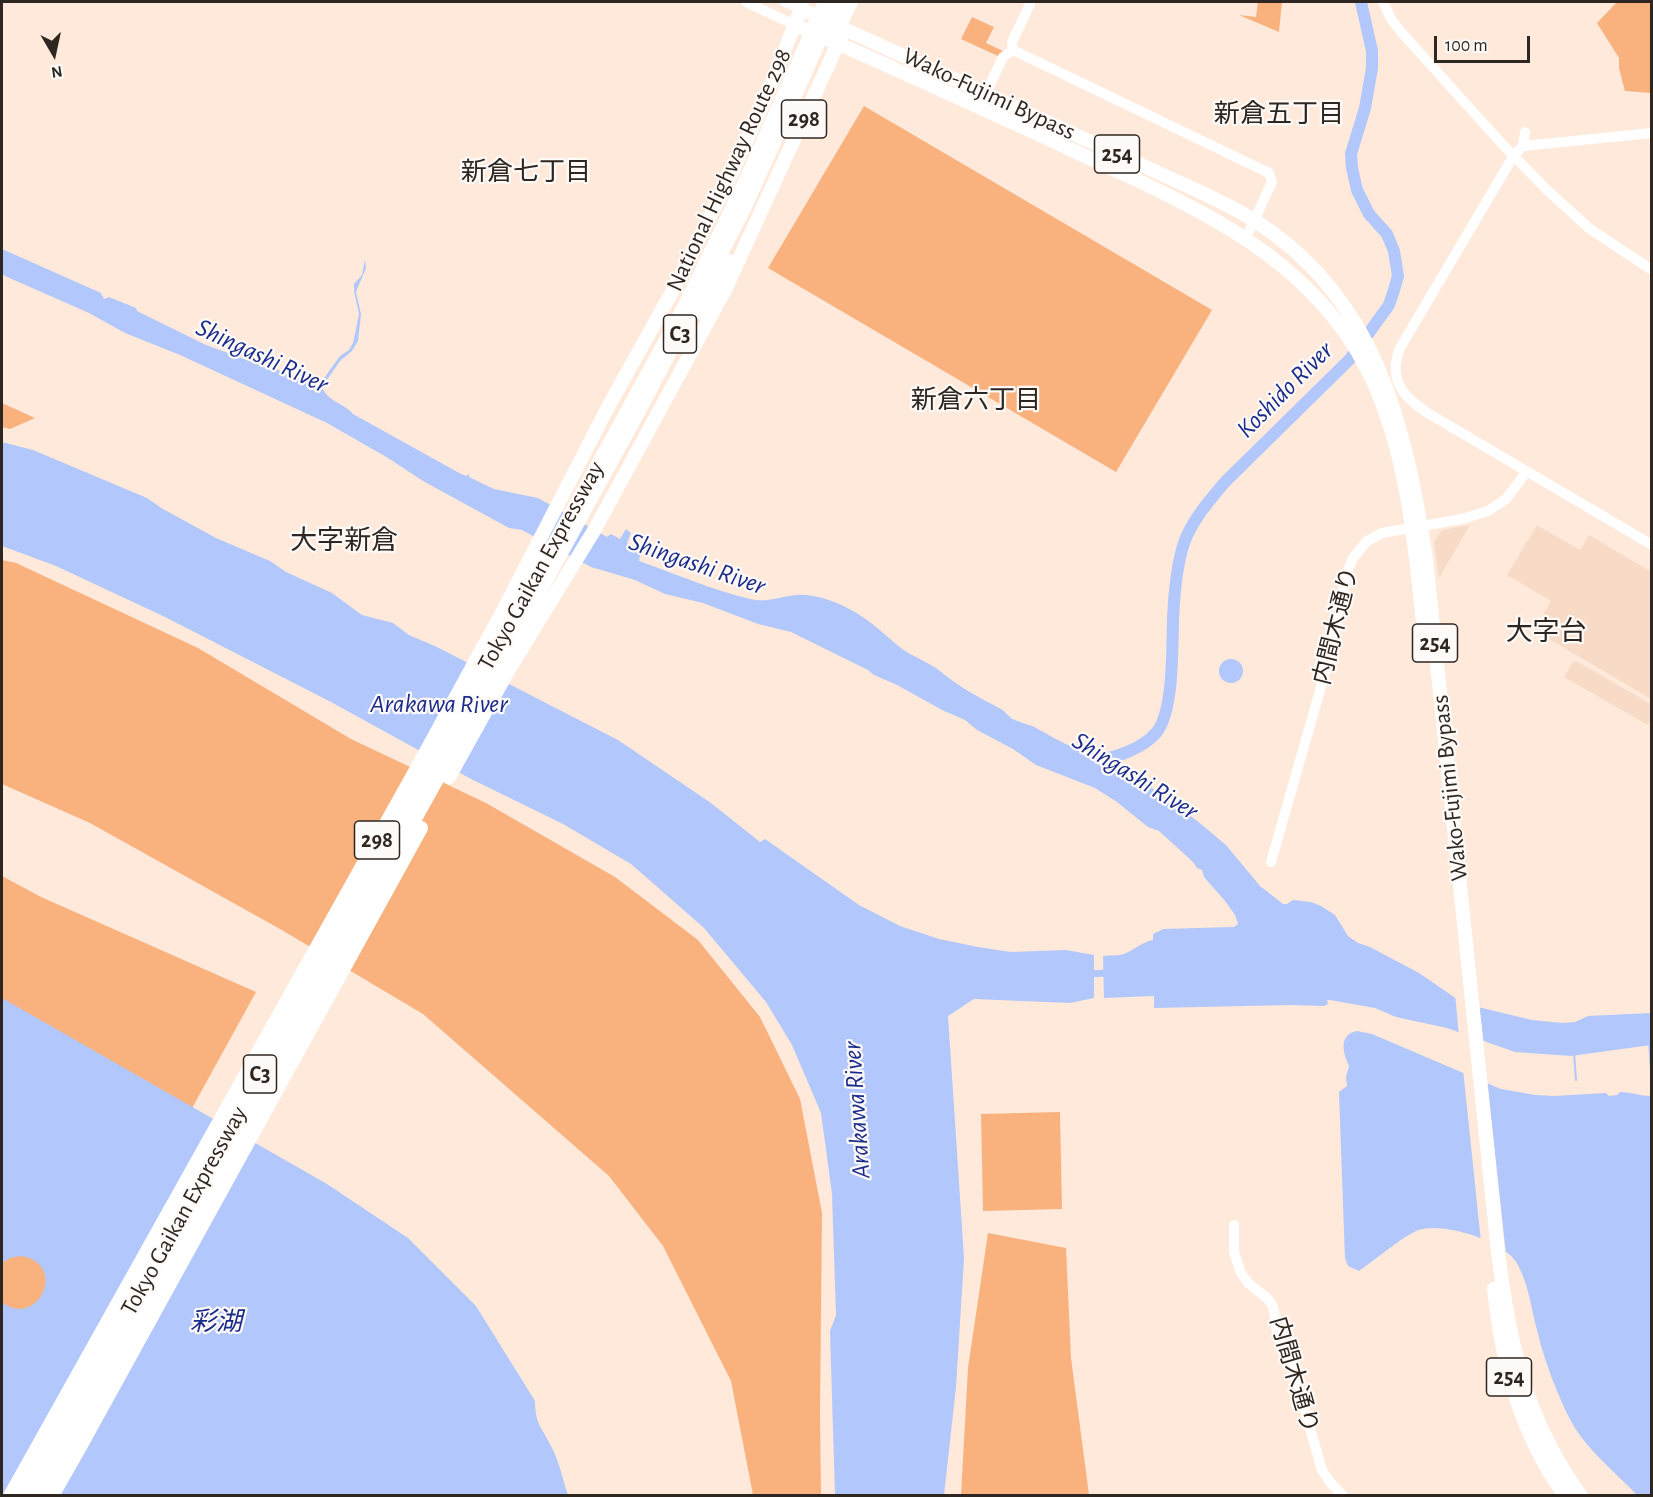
<!DOCTYPE html>
<html>
<head>
<meta charset="utf-8">
<style>
	body { margin:0 }
	#map { position:relative; width:1653px; height:1497px; overflow:hidden; background:#fee9da; font-family:"Alegreya Sans",sans-serif }
	canvas { display:block }
	.frame { position:absolute; inset:0; border:3px solid #2e2621; pointer-events:none }
	.north { position:absolute; left:24px; top:24px; width:60px; height:60px; -webkit-text-stroke:4px #fefaf7; paint-order:stroke; rotate:171deg; font-size:16px; font-weight:700; line-height:24px; text-align:center; color:#2e2621 }
	.north::after { content:''; display:block; margin:auto; width:21px; height:27px; background:#2e2621; clip-path:polygon(50% 0,100% 100%,50% 72%,0 100%) }
	.scale { position:absolute; left:1434px; top:36px; width:96px; height:27px; box-sizing:border-box; border:3px solid #2e2621; border-top:0; padding-left:8px; font-size:18px; line-height:21px; white-space:nowrap; color:#2e2621; -webkit-text-stroke:4px #fefaf7; paint-order:stroke }
</style>
</head>
<body>
<div id="map">
<canvas width="1653" height="1497"></canvas>
<div class="frame"></div>
<div class="north">N</div>
<div class="scale">100 m</div>
</div>
<script>
const context = document.querySelector('canvas').getContext('2d');
context.lineJoin = 'round';
function fill(path, color) { context.fillStyle = color; context.fill(path, 'evenodd'); }
function stroke(path, color, width, dash) { context.strokeStyle = color; context.lineWidth = width; context.lineCap = dash ? 'butt' : 'round'; context.setLineDash(dash || []); context.stroke(path); }
function write(font, color, halo, rows, align = 'center') {
  context.font = font + ' "Alegreya Sans","Noto Sans JP",sans-serif'; context.lineWidth = 4.5; context.setLineDash([]); context.textBaseline = 'middle'; context.strokeStyle = halo; context.fillStyle = color; for (const [text, x, y, turn = 0] of rows) {
    context.save(); context.translate(x, y); context.rotate((+turn || 0) * Math.PI / 180); context.textAlign = isNaN(turn) ? turn : align; if (halo) context.strokeText(text, 0, 0); context.fillText(text, 0, 0); context.restore();
  }
}
fill(new Path2D(`
	M 1470,525 L 1439,578 L 1434,542 L 1442,530 Z
	M 1537,525 L 1580,550 L 1589,535 L 1651,572 L 1651,699 L 1534,630 L 1551,601 L 1507,575 Z
	M 1576,661 L 1651,704 L 1651,719 L 1648,725 L 1564,677 L 1573,662 Z`), '#f7dbc7');
fill(new Path2D(`
	M 1258,2 L 1282,2 L 1279,32 L 1239,15 L 1256,17 Z
	M 1617,2 L 1651,2 L 1651,93 L 1625,91 L 1619,68 L 1619,58 L 1597,23 Z
	M 972,17 L 994,27 L 986,43 L 1003,51 L 1000,57 L 961,39 Z
	M 864,106 L 1212,310 L 1116,472 L 768,268 Z
	M 2,403 L 35,418 L 10,429 L 2,427 Z
	M 2,560 L 16,563 L 198,648 L 351,739 L 486,803 L 615,877 L 698,940 L 760,1017 L 800,1099 L 822,1213 L 820,1412 L 821,1495 L 753,1495 L 731,1381 L 663,1246 L 609,1176 L 423,1014 L 280,929 L 90,823 L 2,784 Z
	M 2,876 L 41,897 L 256,992 L 2,1453 Z
	M 1060,1112 L 1062,1209 L 983,1211 L 981,1114 Z
	M 988,1233 L 1066,1248 L 1071,1358 L 1089,1495 L 961,1495 L 968,1368 Z`), '#f9b27e');
fill(new Path2D(`
	M 2,249 L 101,293 L 104,299 L 109,297 L 136,308 L 137,311 L 206,345 L 258,364 L 263,363 L 315,387 L 322,381 L 340,356 L 349,350 L 353,343 L 359,314 L 354,291 L 354,284 L 362,275 L 365,260 L 366,268 L 356,292 L 361,314 L 358,341 L 352,351 L 340,361 L 322,387 C 328,402 344,403 353,414 L 461,474 L 467,476 L 469,473 L 469,477 L 494,489 L 538,498 L 607,537 L 611,534 L 620,539 L 626,529 L 631,533 L 627,543 L 641,550 L 639,561 C 676,574 712,590 750,599 C 766,603 779,597 795,595 C 814,593 838,602 855,612 C 872,622 886,636 901,648 C 913,657 929,662 940,671 C 959,687 980,698 1001,709 C 1005,711 1007,715 1011,718 C 1017,722 1029,724 1036,728 C 1059,740 1080,756 1108,751 L 1118,762 L 1116,766 L 1124,774 L 1132,775 L 1138,778 L 1159,793 L 1171,805 L 1179,807 L 1201,824 L 1226,845 L 1260,886 L 1283,904 L 1287,904 L 1293,900 L 1311,902 L 1321,906 L 1335,915 L 1348,936 L 1358,943 L 1370,947 L 1419,973 L 1457,999 L 1478,1007 L 1532,1020 L 1563,1023 L 1575,1022 L 1588,1016 L 1651,1013 L 1651,1045 L 1571,1056 L 1515,1052 L 1447,1028 L 1396,1017 L 1375,1008 L 1330,1000 L 1327,1000 L 1328,1004 L 1324,1006 L 1291,1005 L 1154,1008 L 1154,996 L 1104,998 L 1103,956 C 1110,955 1118,956 1124,954 C 1134,950 1142,942 1153,940 L 1153,934 L 1163,929 L 1234,927 L 1238,924 L 1235,915 L 1225,901 L 1204,877 L 1202,870 L 1197,868 L 1193,862 L 1159,831 L 1148,827 L 1117,802 L 1095,788 L 1036,765 L 1013,749 L 977,730 L 965,720 L 942,710 L 897,685 L 874,675 L 868,670 L 791,632 L 758,624 L 703,603 L 665,594 L 635,580 L 591,567 L 522,530 L 509,528 L 423,481 L 388,458 L 327,423 L 180,355 L 125,333 L 89,313 L 5,276 L 2,274 Z
	M 2,442 L 33,450 L 147,498 L 163,509 L 216,538 L 270,561 L 286,572 L 332,593 L 362,615 L 393,623 L 409,635 L 437,647 L 618,740 L 711,803 L 760,842 L 765,839 L 859,905 L 900,926 L 939,939 L 978,947 L 1011,952 L 1066,950 L 1094,955 L 1094,998 L 1070,1003 L 974,999 L 948,1016 L 964,1258 L 956,1387 L 944,1495 L 835,1495 L 830,1331 L 836,1315 L 832,1194 L 821,1113 L 792,1045 L 766,1002 L 704,928 L 631,864 L 563,824 L 471,779 L 331,702 L 165,617 L 56,566 L 2,546 Z
	M1219 671a12 12 0 1 1 24 0a12 12 0 1 1-24 0Z
	M 2,998 L 327,1184 L 408,1238 L 476,1306 L 535,1401 C 535,1426 544,1430 553,1450 C 560,1464 563,1481 568,1495 L 2,1495 L 2,1302 C 34,1328 66,1273 29,1258 C 19,1254 10,1257 2,1263 Z
	M 1357,1031 L 1372,1034 L 1501,1089 L 1535,1095 L 1554,1096 L 1606,1093 L 1609,1096 L 1617,1095 L 1620,1092 C 1632,1092 1640,1096 1651,1096 L 1651,1495 L 1637,1495 C 1618,1475 1590,1452 1575,1428 C 1568,1417 1562,1403 1557,1391 C 1549,1372 1542,1351 1537,1330 C 1531,1308 1529,1286 1518,1265 C 1507,1241 1439,1220 1416,1231 C 1398,1240 1376,1259 1359,1271 L 1348,1266 L 1345,1258 L 1339,1092 L 1347,1086 L 1346,1077 L 1349,1066 C 1343,1053 1338,1035 1357,1031 Z`), '#b2c7fb');
fill(new Path2D(`
	M 1455,994 L 1479,1005 L 1484,1045 L 1459,1036 Z
	M 1463,1069 L 1487,1080 L 1506,1254 L 1481,1242 Z`), '#fee9da');
stroke(new Path2D(`
	M 1649,1042 L 1652,1082
	M 1574,1053 L 1576,1080`), '#b2c7fb', 2);
stroke(new Path2D(`
	M 1085,974 L 1110,973`), '#b2c7fb', 7);
stroke(new Path2D(`
	M 1099,761 C 1118,756 1142,749 1156,733 C 1174,712 1172,648 1173,620 C 1174,595 1176,567 1184,543 C 1192,520 1210,500 1225,482 L 1350,359 L 1389,305 L 1394,290 L 1398,276 L 1394,251 L 1387,234 L 1369,214 L 1357,190 L 1352,168 L 1351,154 L 1365,108 L 1372,68 L 1372,51 L 1361,2`), '#b2c7fb', 12);
stroke(new Path2D(`
	M 746,2 L 795,25
	M 785,2 L 801,9 L 804,2
	M 1383,2 L 1391,19 L 1402,33 L 1503,145 L 1547,190 L 1590,229 L 1652,270
	M 1013,50 L 1269,173 L 1272,182 L 1246,238
	M 1013,50 L 1012,42 L 1031,2
	M 986,93 L 1003,57 L 1013,50
	M 1525,132 L 1523,146 L 1514,155 L 1400,348 C 1388,378 1402,396 1426,412 L 1652,545
	M 1523,146 L 1652,133
	M 1271,862 L 1332,648 L 1347,572 L 1353,558 L 1367,541 L 1382,533 L 1462,519 L 1488,511 L 1506,499 L 1527,471
	M 1234,1225 L 1234,1252 L 1241,1273 L 1248,1283 L 1267,1298 L 1273,1306 L 1277,1332 L 1289,1355 L 1322,1470 L 1330,1482 L 1343,1496`), '#fff', 10);
stroke(new Path2D(`
	M 795,25 C 873,58 950,94 1027,129 C 1062,145 1097,162 1133,178 C 1226,222 1317,272 1366,367 C 1410,452 1416,559 1426,652
	M 835,35 L 851,2
	M 702,313 L 729,261
	M 449,777 L 508,671 L 595,529 L 725,290 L 841,37
	M 1494,1289 C 1502,1364 1520,1433 1565,1496
	M 10,1496 L 416,770 L 505,607 L 607,409 L 672,292 L 730,177 L 763,104 L 801,9 L 1198,191 C 1217,200 1237,209 1255,221 C 1377,298 1405,425 1426,558 L 1498,1252 C 1509,1342 1526,1421 1581,1496
	M 24,1496 L 578,501 L 684,307 L 749,173 L 825,2
	M 37,1496 L 436,781 L 639,411 L 745,207 L 837,2
	M 52,1496 L 81,1445 L 421,828`), '#fff', 14);
for (const [x, y, w] of [
	[804,119,45],
	[1117,154,45],
	[680,334,33],
	[1435,643,45],
	[377,840,45],
	[260,1074,33],
	[1509,1377,45]
]) { const box = new Path2D(); box.roundRect(x - w / 2, y - 19, w, 38, 4.5); context.fillStyle = '#fefaf7'; context.fill(box); stroke(box, '#2e2621', 1.5); }
write('bold 22px', '#2e2621', null, [
	["298",804,119],
	["254",1117,154],
	["C3",680,334],
	["254",1435,643],
	["298",377,840],
	["C3",260,1074],
	["254",1509,1377]
]);
write('24px', '#2e2621', '#fefaf7', [
	["Wako-Fujimi Bypass",989,94,25],
	["National Highway Route 298",729,170,-65],
	["Tokyo Gaikan Expressway",541,566,-61],
	["内間木通り",1336,626,-76],
	["Wako-Fujimi Bypass",1450,788,-96],
	["Tokyo Gaikan Expressway",184,1211,-61],
	["内間木通り",1294,1375,74]
]);
write('26px', '#2e2621', '#fefaf7', [
	["新倉五丁目",1279,114],
	["新倉七丁目",526,172],
	["新倉六丁目",976,400]
]);
write('italic 26px', '#192b8b', '#fefaf7', [
	["Shingashi River",262,356,25],
	["Koshido River",1285,390,-45],
	["Shingashi River",697,564,19],
	["Arakawa River",439,704],
	["Shingashi River",1135,776,32],
	["Arakawa River",857,1110,-94],
	["彩湖",216,1322]
]);
write('27px', '#2e2621', '#fefaf7', [
	["大字新倉",344,541],
	["大字台",1546,632]
]);
</script>
</body>
</html>
